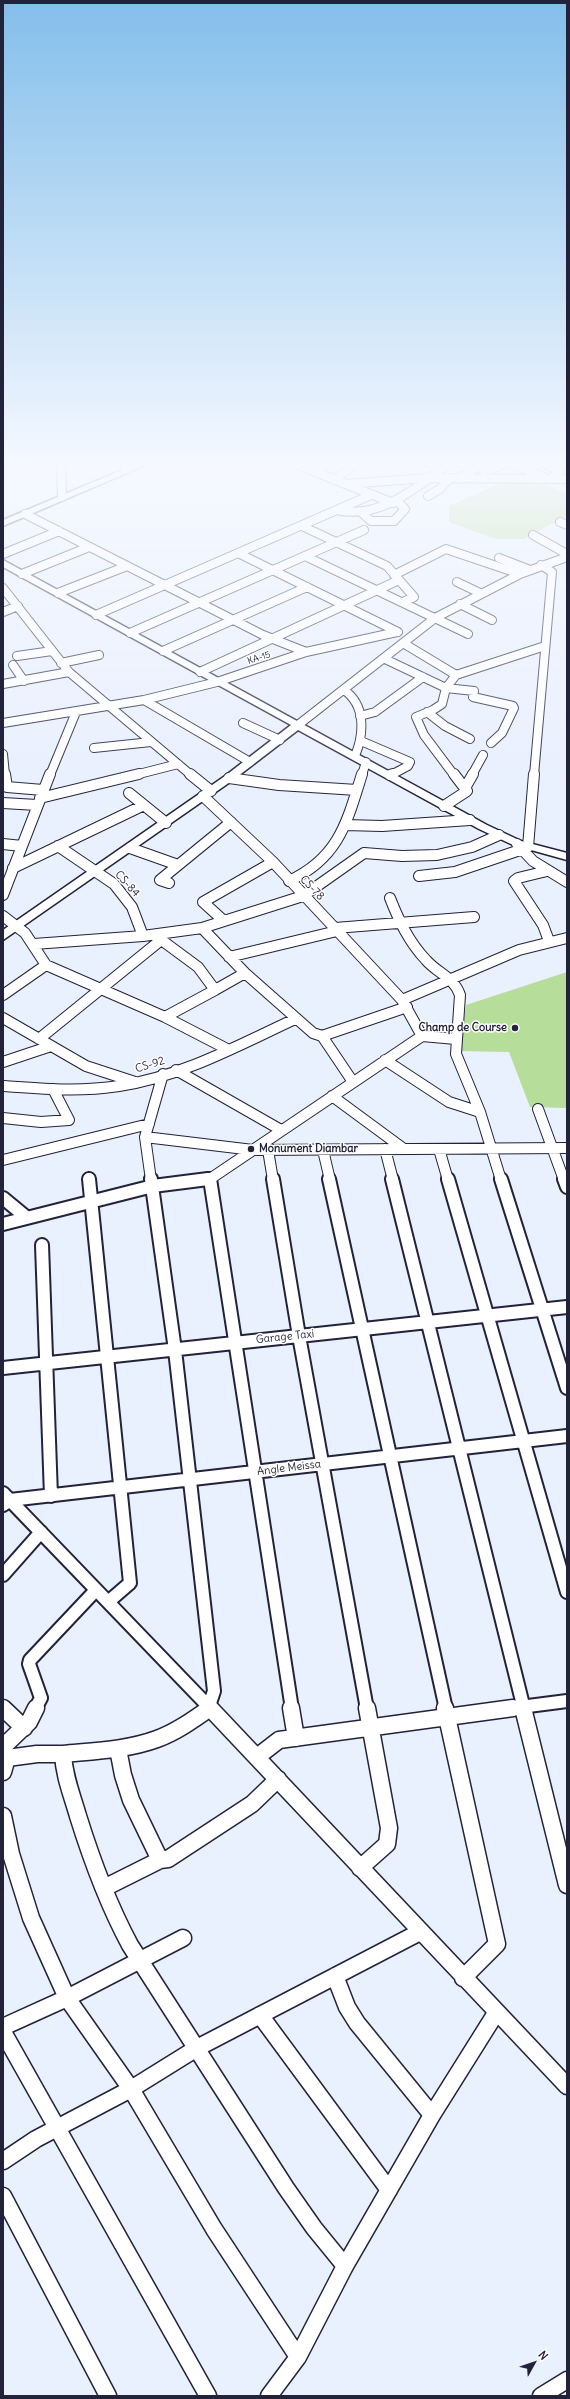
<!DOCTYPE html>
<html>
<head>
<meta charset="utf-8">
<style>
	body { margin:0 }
	#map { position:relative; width:570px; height:2399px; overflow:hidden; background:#e9f0fe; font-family:Delius,sans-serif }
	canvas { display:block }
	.frame { position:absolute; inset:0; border:4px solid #22223b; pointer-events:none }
	.north { position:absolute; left:514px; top:2343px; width:40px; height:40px; -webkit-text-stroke:3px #fff; paint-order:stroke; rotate:50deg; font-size:11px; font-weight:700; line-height:16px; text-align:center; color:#22223b }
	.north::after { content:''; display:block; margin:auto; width:14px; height:18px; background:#22223b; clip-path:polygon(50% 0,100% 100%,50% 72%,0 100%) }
</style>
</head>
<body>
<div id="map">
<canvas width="570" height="2399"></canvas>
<div class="frame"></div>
<div class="north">N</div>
</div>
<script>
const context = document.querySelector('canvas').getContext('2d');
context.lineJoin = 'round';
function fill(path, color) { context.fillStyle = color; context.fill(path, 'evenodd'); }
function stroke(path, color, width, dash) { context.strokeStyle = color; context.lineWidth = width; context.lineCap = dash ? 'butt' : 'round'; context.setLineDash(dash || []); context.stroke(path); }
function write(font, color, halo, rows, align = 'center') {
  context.font = font + ' Delius,sans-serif'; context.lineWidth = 3; context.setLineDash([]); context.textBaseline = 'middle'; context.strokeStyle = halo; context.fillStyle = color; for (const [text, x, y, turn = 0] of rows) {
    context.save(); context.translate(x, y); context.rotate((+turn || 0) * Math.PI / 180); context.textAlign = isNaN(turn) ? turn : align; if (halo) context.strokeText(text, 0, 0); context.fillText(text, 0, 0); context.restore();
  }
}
fill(new Path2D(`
	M 532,480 L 567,493 L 567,516 L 524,539 L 496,539 L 449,522 L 449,506 L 505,481 Z
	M 567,972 L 567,1108 L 530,1107 L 509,1052 L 459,1051 L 466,1005 Z`), '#b6dd99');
const minorFar3 = new Path2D(`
	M 61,463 L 62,497
	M 123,463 L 128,470
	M 293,463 L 393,503
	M 511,463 L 544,477
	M 543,463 L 560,471 L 552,478
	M 484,471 L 509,463
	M 317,473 L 325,463
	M 459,479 L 484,463
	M 334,480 L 356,463
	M 345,484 L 428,478 L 567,479
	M 428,496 L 440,489 L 449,479
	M 337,510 C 381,520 416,487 450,463
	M 362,513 L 371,521 L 394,521 L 405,509 L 397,501
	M 25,514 L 263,635 L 306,652
	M 560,522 L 567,525
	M 302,526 L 387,566 L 414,597 L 403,602
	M 533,535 L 567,554
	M 238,553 L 398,632
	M 3,554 L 59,531
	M 305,556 L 468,634
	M 499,558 L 530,570
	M 22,574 L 89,547
	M 394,575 L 446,549 L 520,574
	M 457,582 L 480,593
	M 3,588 L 69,672 L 191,775
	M 58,593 L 127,566
	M 460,604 L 492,620
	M 3,612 L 18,606
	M 96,615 L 371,495
	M 130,633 L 364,530
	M 403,643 L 456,675
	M 163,651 L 307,587
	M 17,656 L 52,651
	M 385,659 L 446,688 L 474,691 L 473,697 L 513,706 L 514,708 L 502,733 L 491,743
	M 61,663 L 99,655
	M 13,665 L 24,681
	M 200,672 L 399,580
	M 3,684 L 69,672
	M 344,690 C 366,705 364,734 355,756
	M 144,700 L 250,762
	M 427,712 L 445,726 L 470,739
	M 360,716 L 375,712 L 423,677
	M 3,723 L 144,700 L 217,682 L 306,652 L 397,632
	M 243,723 L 280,740
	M 298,725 L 435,618 L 520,574 L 567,557
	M 361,741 L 410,762 L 408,766 L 391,775
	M 94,748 L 151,742
	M 3,754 L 5,775
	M 50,775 L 76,712
	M 135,775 L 178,764
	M 362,775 L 366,762
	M 454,775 L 424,735 L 416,717 L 433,710 L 442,704 L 446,688 L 456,675 L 545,646
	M 472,775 L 483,755
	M 534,775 L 552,572 L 541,565`);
const minorFar2 = new Path2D(`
	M 5,774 L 7,787 L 43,790
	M 190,774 L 211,791
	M 390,775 L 393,774
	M 229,778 L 279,785 L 357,790
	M 465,788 L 473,774
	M 129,793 L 166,823
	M 203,796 L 273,862 L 402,1000 L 422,1036
	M 40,798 L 139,774
	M 3,803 L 37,805
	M 444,806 L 467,791 L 454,774
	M 345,825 L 382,826 L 470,820
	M 3,844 L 22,846
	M 517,844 L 533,861 L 567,882
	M 58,846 L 114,884 L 132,907 L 143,936
	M 528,847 L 534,774
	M 130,848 L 178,865
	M 13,868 L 144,805
	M 547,871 L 518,878 L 514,881 L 543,925 L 549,941
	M 419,876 L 455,872 L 520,850
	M 289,881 C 339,858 347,822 362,774
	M 169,883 L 160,880 L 231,822
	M 3,895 L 50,774
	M 390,898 C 399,921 409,942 426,960 C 437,973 454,977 460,995 L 456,1054 L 480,1112 L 501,1180
	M 3,916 L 25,933 L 46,965 L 165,1017 L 227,1049
	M 224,921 L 203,902 L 273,862
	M 202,928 L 245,973 L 313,1033 L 322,1036 L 407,1007
	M 335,928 L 474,917
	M 156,936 L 198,967 L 215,990 L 165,1017
	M 34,944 L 143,936 L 202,928 L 303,896 L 364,853 L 402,856 L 437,855 L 472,847 L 499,835
	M 229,957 L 337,931
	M 215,990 L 245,973
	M 3,995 L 46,965
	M 402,1000 L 519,950 L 567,938
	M 3,1018 L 86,1066 L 135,1082
	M 322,1036 L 353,1082
	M 39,1039 L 161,940
	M 385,1060 L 449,1102 L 480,1112
	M 3,1062 L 51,1046
	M 176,1070 L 281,1130
	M 3,1086 C 42,1089 80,1092 119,1086 C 181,1077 239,1045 295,1019
	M 332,1096 L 404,1149
	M 538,1109 L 564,1180
	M 3,1118 L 41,1122 L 69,1120 L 53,1089
	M 145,1137 L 253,1150 L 567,1148
	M 385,1149 L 393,1180
	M 439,1149 L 448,1180
	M 268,1150 L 273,1180
	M 323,1150 L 330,1180
	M 3,1160 L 149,1124
	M 89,1178 L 89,1180
	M 151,1180 L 145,1137 L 163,1074
	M 200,1180 L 210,1179 L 422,1036 L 456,1039`);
const minorFar1 = new Path2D(`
	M 89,1179 L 130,1583 L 108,1602
	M 151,1179 L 175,1350 L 214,1691 L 208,1709
	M 210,1179 L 292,1709
	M 273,1179 L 299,1336 L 367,1709
	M 329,1179 L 446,1709
	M 392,1179 L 524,1709
	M 448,1179 L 567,1592
	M 501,1179 L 567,1388
	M 564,1179 L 567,1187
	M 3,1198 L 26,1217
	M 3,1224 L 153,1186 L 208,1179
	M 42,1245 L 51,1496
	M 3,1368 L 567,1307
	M 3,1493 L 211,1709
	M 3,1505 L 10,1500 L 567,1436
	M 3,1575 L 41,1532
	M 3,1708 L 4,1709
	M 35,1709 L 41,1698 L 29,1664 L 30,1660 L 96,1590
	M 505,1709 L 567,1701`);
const minor = new Path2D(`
	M 3,1708 L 24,1728
	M 210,1708 L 567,2086
	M 291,1708 L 296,1738
	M 445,1708 L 497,1944 L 463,1978
	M 523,1708 L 567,1885
	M 3,1747 L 29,1722 L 36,1708
	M 3,1753 L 7,1758 L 3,1772
	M 63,1754 C 94,1751 127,1750 157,1739 C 176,1732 193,1720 210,1708
	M 257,1757 L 279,1740 L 513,1708
	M 7,1758 L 37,1754 L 63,1754 C 64,1776 72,1795 78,1816 C 92,1861 108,1904 130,1945 L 286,2188 L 314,2228 L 345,2266
	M 3,1816 L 11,1854 L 31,1918 L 67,1998 L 131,2089 L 214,2229 L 298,2357
	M 160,1860 L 168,1859 L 252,1804 L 278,1779
	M 360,1868 L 387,1844 L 389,1828 L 367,1708
	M 104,1888 L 160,1860 L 131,1800 L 123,1775 L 118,1749
	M 335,1976 L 347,2007 L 357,2023 L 432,2115
	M 260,2015 L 389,2190
	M 3,2027 L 67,1998 L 183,1938
	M 3,2032 L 208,2396
	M 3,2161 L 36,2139 L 131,2089 L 197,2048 L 420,1932
	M 3,2196 L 108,2396
	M 269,2396 L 298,2357 L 345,2266 L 432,2115 L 496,2013
	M 541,2396 L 567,2380`);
const major = new Path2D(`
	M 139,463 L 150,463 L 3,526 L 3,520 Z
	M 3,560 L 487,825 L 521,841 L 567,853 L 567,860 L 513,845 L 479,829 L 298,730 L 233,780 L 3,940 L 3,930 L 225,776 L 291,725 L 3,567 Z`);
stroke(minorFar3, '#22223b', 10);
stroke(minorFar2, '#22223b', 12);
stroke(minorFar1, '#22223b', 16);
stroke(minor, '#22223b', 19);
stroke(major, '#22223b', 3);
stroke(minorFar3, '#fff', 8);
stroke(minorFar2, '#fff', 10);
stroke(minorFar1, '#fff', 12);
stroke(minor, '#fff', 16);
fill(major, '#fff');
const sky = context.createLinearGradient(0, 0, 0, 799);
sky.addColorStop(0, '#83beea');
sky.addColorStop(0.58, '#f5f8ff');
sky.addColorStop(1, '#f5f8ff00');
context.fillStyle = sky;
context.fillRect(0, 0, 570, 799);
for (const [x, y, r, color] of [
	[515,1028,4,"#22223b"],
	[251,1149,4,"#22223b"]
]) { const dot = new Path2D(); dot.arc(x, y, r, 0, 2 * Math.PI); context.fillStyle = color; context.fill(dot); stroke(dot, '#fff', 1.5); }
write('9px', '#22223b', '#fff', [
	["KA-15",259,658,-18]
]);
write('11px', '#22223b', '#fff', [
	["CS-84",127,884,48],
	["CS-78",312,888,46],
	["CS-92",150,1065,-17],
	["Garage Taxi",285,1337,-6],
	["Angle Meissa",289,1468,-7]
]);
write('bold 11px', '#22223b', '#fff', [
	["Champ de Course",507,1028],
	["Monument Diambar",259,1149,"left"]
], 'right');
</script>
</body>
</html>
